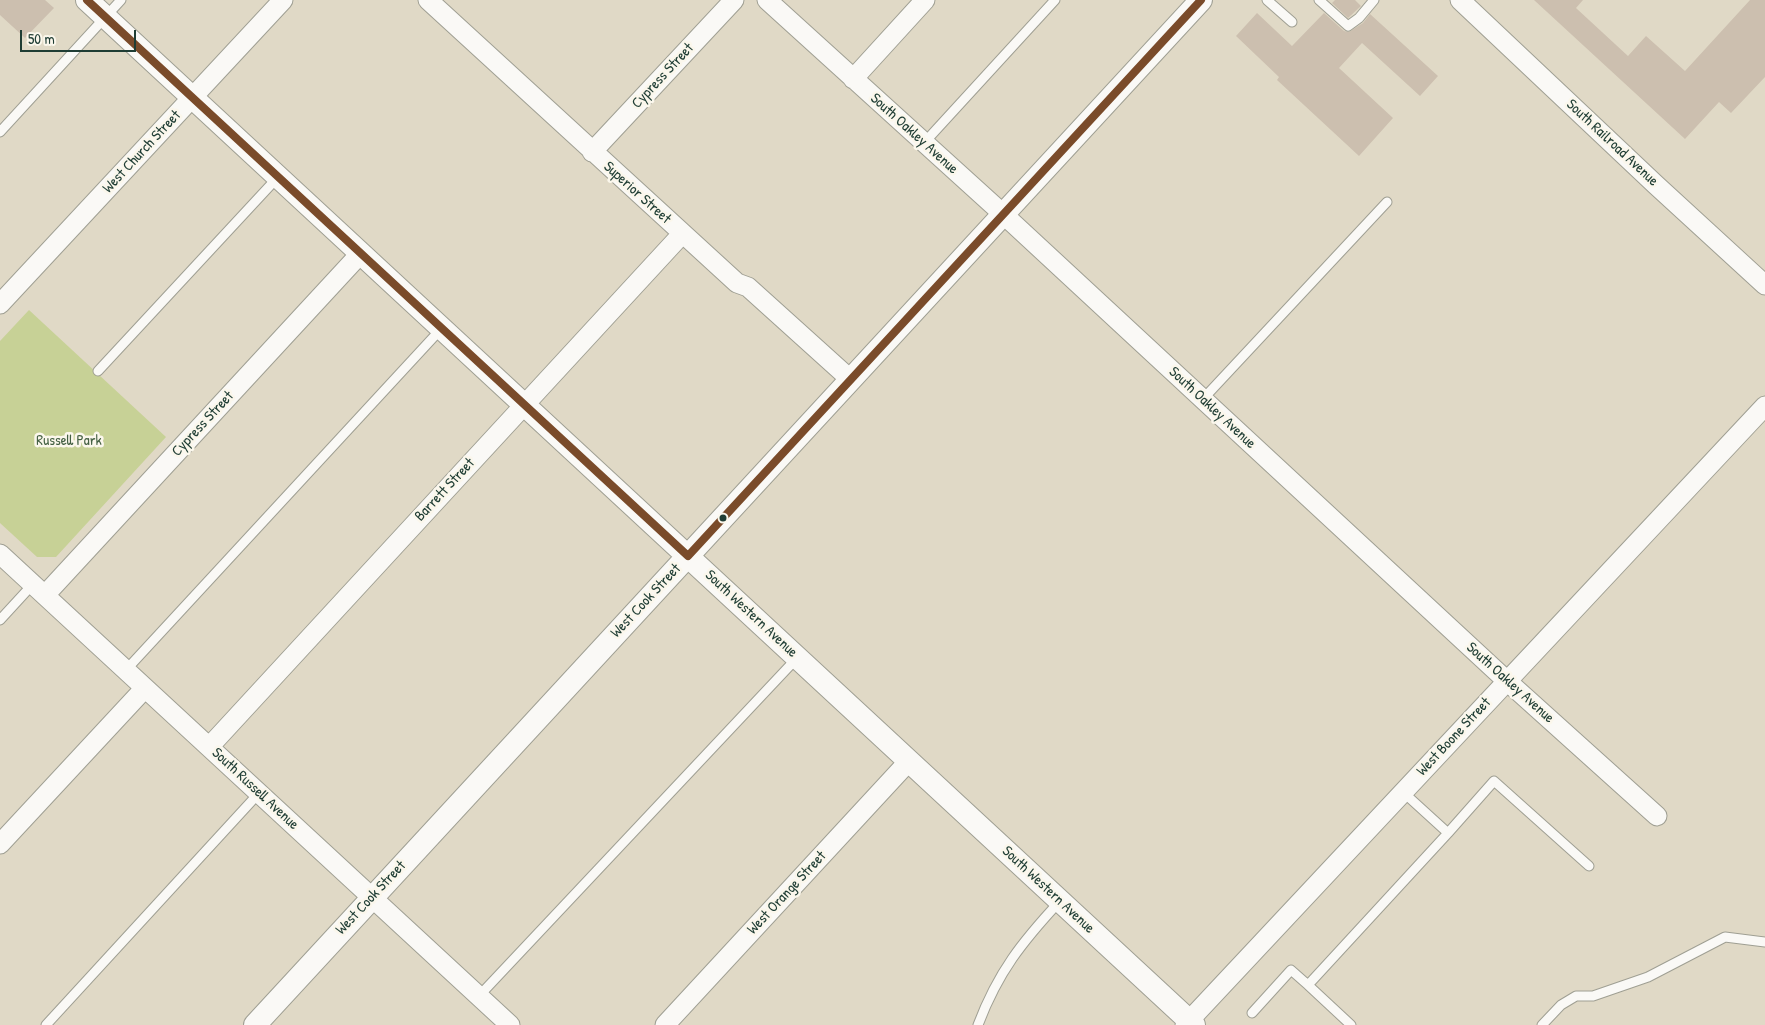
<!DOCTYPE html>
<html>
<head>
<meta charset="utf-8">
<style>
	body { margin:0 }
	#map { position:relative; width:1765px; height:1025px; overflow:hidden; background:#e0d9c6; font-family:"Patrick Hand",sans-serif }
	canvas { display:block }
	.scale { position:absolute; left:20px; top:30px; width:116px; height:22px; box-sizing:border-box; border:2px solid #1f3d34; border-top:0; padding-left:6px; font-size:15px; line-height:18px; white-space:nowrap; color:#1f3d34; -webkit-text-stroke:4px #fbf7ec; paint-order:stroke }
</style>
</head>
<body>
<div id="map">
<canvas width="1765" height="1025"></canvas>
<div class="scale">50 m</div>
</div>
<script>
const context = document.querySelector('canvas').getContext('2d');
context.lineJoin = 'round';
function fill(path, color) { context.fillStyle = color; context.fill(path, 'evenodd'); }
function stroke(path, color, width, dash) { context.strokeStyle = color; context.lineWidth = width; context.lineCap = dash ? 'butt' : 'round'; context.setLineDash(dash || []); context.stroke(path); }
function write(font, color, halo, rows, align = 'center') {
  context.font = font + ' "Patrick Hand",sans-serif'; context.lineWidth = 5; context.setLineDash([]); context.textBaseline = 'middle'; context.strokeStyle = halo; context.fillStyle = color; for (const [text, x, y, turn = 0] of rows) {
    context.save(); context.translate(x, y); context.rotate((+turn || 0) * Math.PI / 180); context.textAlign = isNaN(turn) ? turn : align; if (halo) context.strokeText(text, 0, 0); context.fillText(text, 0, 0); context.restore();
  }
}
fill(new Path2D(`
	M 29,310 L 166,437 L 56,557 L 37,557 L 0,523 L 0,341 Z`), '#c7d196');
fill(new Path2D(`
	M 0,0 L 45,0 L 54,8 L 25,38 L 0,15 Z
	M 1335,0 L 1355,0 L 1361,6 L 1348,18 L 1332,3 Z
	M 1534,0 L 1583,0 L 1576,8 L 1628,56 L 1646,36 L 1685,71 L 1750,0 L 1765,0 L 1765,77 L 1731,113 L 1719,102 L 1685,139 Z
	M 1257,13 L 1292,46 L 1324,13 L 1344,31 L 1349,32 L 1363,23 L 1370,14 L 1438,76 L 1420,96 L 1362,43 L 1339,68 L 1393,118 L 1359,156 L 1277,80 L 1279,77 L 1236,36 Z`), '#ccbfaf');
const service = new Path2D(`
	M 1267,0 L 1292,22
	M 1319,0 L 1348,26 L 1359,18 L 1374,0
	M 0,132 L 121,0
	M 924,143 L 1055,0
	M 98,371 L 278,177
	M 1203,399 L 1387,202
	M 0,620 L 33,584
	M 126,670 L 441,329
	M 1403,792 L 1448,833 L 1494,781 L 1589,866
	M 1308,985 L 1351,1025
	M 479,996 L 797,658
	M 1252,1013 L 1291,970 L 1308,985 L 1448,833
	M 46,1025 L 259,793
	M 978,1025 C 998,972 1022,942 1060,901
	M 1542,1025 L 1561,1005 L 1576,996 L 1593,996 L 1648,977 L 1725,937 L 1765,942`);
const minor = new Path2D(`
	M 428,0 L 737,283 L 748,287 L 850,379
	M 767,0 L 1003,214 L 1507,681 L 1657,816
	M 1460,0 L 1656,185 L 1765,285
	M 853,79 L 925,0
	M 592,152 L 734,0
	M 0,304 L 283,0
	M 0,554 L 510,1025
	M 45,595 L 361,253
	M 209,747 L 682,234
	M 0,844 L 145,688
	M 665,1025 L 909,761
	M 1185,1025 L 1765,406`);
const tertiary = new Path2D(`
	M 87,0 L 1194,1025
	M 255,1025 L 1201,0`);
stroke(service, '#9f9f93', 11);
stroke(minor, '#9f9f93', 21);
stroke(tertiary, '#9f9f93', 24);
stroke(service, '#faf9f6', 9);
stroke(minor, '#faf9f6', 19);
stroke(tertiary, '#faf9f6', 22);
stroke(new Path2D(`
	M 87,0 L 688,556 L 1201,0`), '#7a4b2a', 8);
for (const [x, y, r, color] of [
	[723,518,4.5,"#1f3d34"]
]) { const dot = new Path2D(); dot.arc(x, y, r, 0, 2 * Math.PI); context.fillStyle = color; context.fill(dot); stroke(dot, '#fbf7ec', 2); }
write('15px', '#1f3d34', '#fbf7ec', [
	["Cypress Street",663,76,-47],
	["South Oakley Avenue",914,134,42],
	["South Railroad Avenue",1612,143,43],
	["West Church Street",142,152,-47],
	["Superior Street",637,193,42],
	["South Oakley Avenue",1212,408,43],
	["Cypress Street",203,424,-47],
	["Barrett Street",445,490,-47],
	["West Cook Street",646,601,-47],
	["South Western Avenue",751,614,43],
	["South Oakley Avenue",1510,683,42],
	["West Boone Street",1454,737,-47],
	["South Russell Avenue",255,789,43],
	["South Western Avenue",1048,890,43],
	["West Orange Street",787,893,-47],
	["West Cook Street",371,898,-47]
]);
write('15px', '#446043', '#fbf7ec', [
	["Russell Park",69,441]
]);
</script>
</body>
</html>
